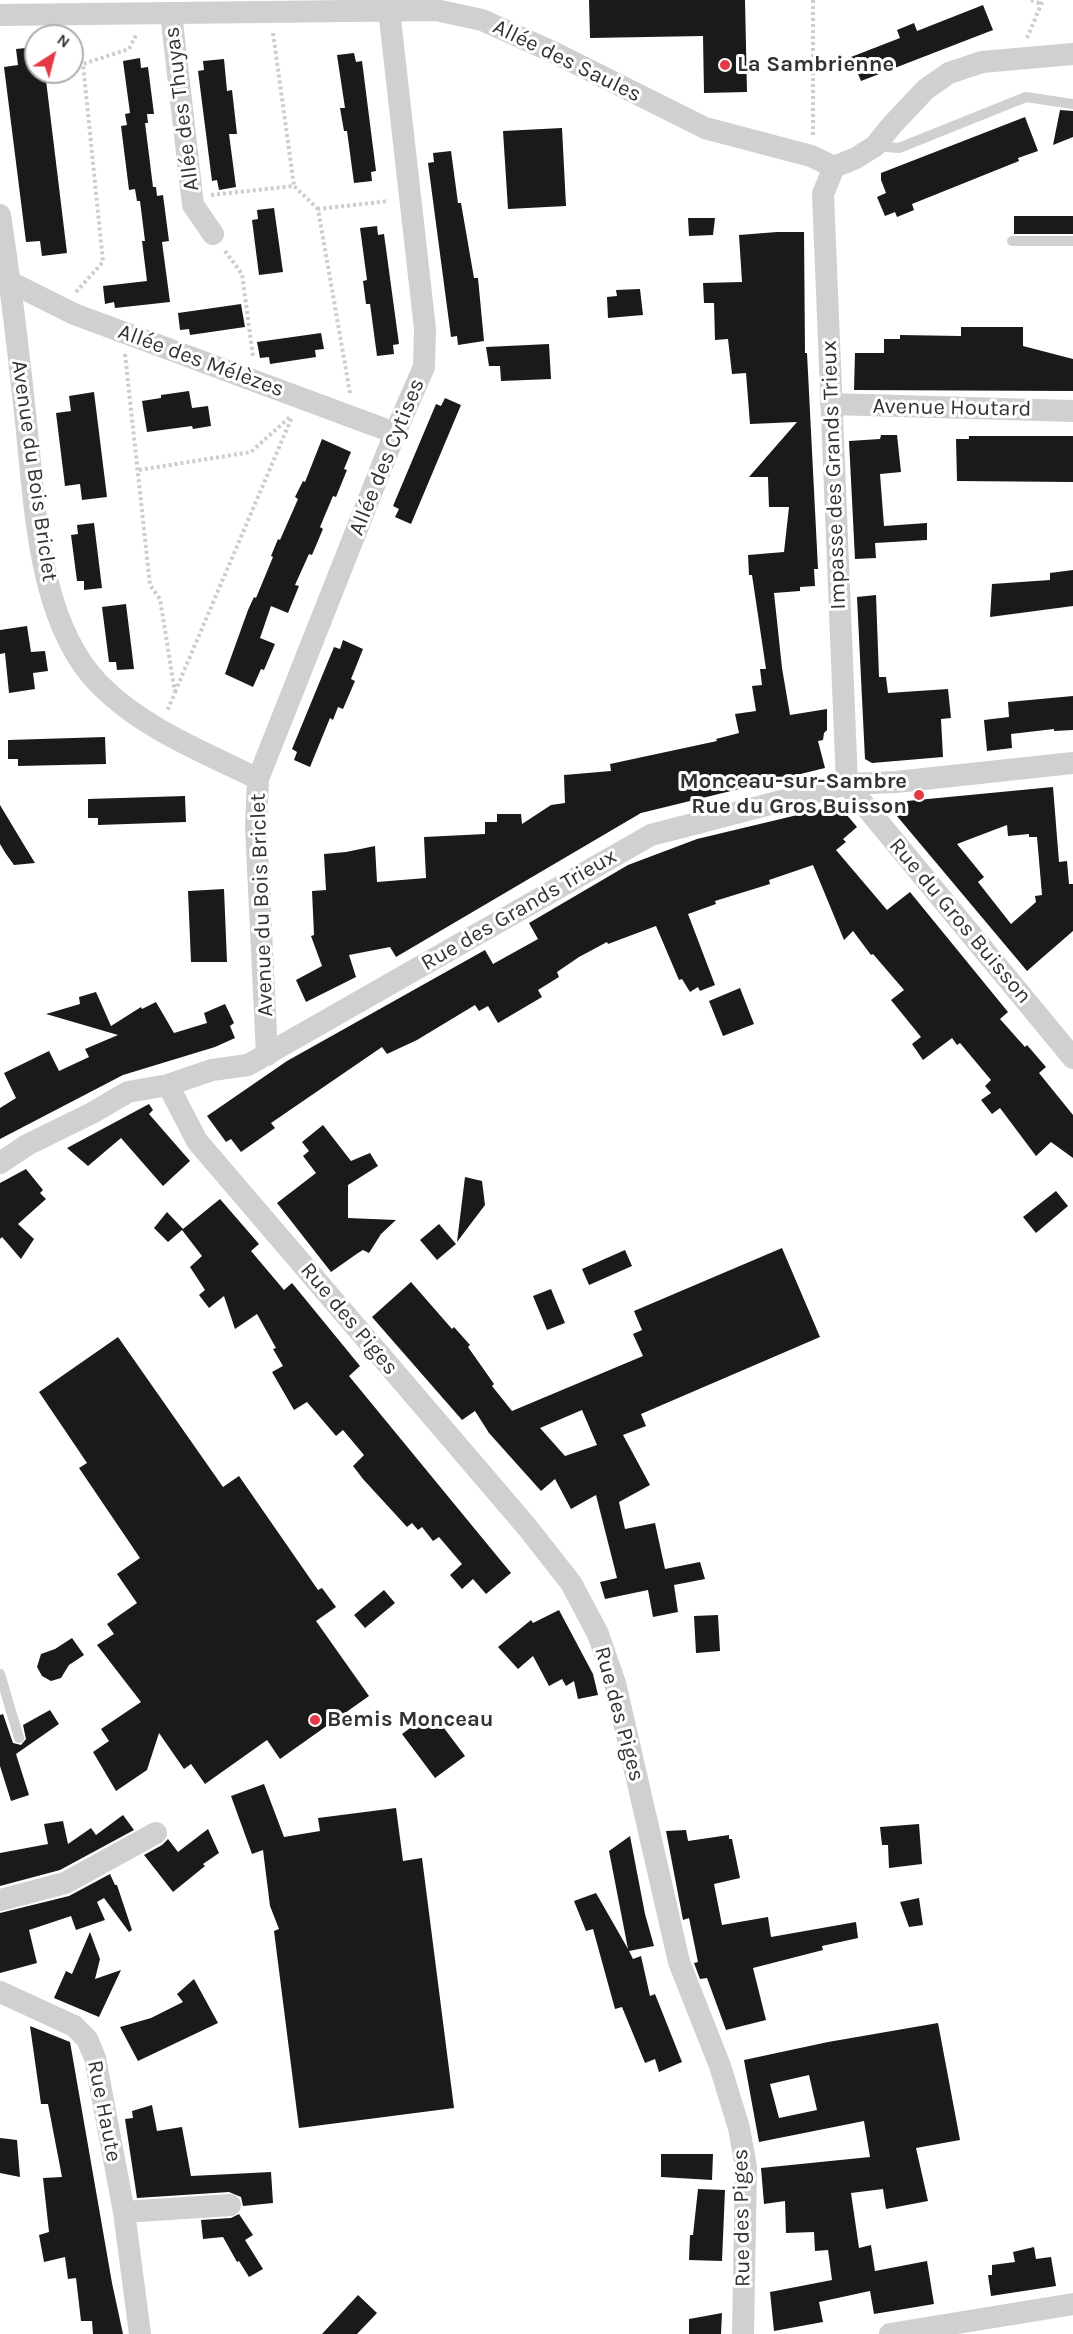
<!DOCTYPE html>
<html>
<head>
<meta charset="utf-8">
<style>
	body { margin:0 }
	#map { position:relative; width:1073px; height:2334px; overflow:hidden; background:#fff; font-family:Karla,sans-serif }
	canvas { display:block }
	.north { position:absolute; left:24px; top:24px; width:60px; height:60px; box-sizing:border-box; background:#fff; border:2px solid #adadad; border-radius:50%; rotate:36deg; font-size:16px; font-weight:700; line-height:24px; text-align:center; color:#333 }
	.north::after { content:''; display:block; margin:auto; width:21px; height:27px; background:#e63946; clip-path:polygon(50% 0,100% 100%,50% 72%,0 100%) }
</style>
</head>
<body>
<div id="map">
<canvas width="1073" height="2334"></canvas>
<div class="north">N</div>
</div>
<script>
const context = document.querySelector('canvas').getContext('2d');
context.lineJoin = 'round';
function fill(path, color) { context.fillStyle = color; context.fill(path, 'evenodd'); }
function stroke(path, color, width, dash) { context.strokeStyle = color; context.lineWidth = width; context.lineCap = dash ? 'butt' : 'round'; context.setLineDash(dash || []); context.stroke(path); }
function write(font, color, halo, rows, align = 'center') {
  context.font = font + ' Karla,sans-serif'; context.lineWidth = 6; context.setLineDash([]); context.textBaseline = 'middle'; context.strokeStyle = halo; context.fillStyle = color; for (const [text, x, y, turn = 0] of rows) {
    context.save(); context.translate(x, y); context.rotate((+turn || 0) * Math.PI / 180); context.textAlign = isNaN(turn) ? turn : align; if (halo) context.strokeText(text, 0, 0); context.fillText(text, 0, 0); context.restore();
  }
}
fill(new Path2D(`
	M 589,0 L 745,0 L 747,92 L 704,93 L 703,36 L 590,38 Z
	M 983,5 L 993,30 L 861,81 L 851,57 L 900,38 L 897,30 L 914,23 L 917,31 Z
	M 36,47 L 36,73 L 45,72 L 67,253 L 42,256 L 40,241 L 26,242 L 4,67 L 18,65 L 16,49 Z
	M 354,53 L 356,62 L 362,61 L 376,171 L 371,172 L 372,181 L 354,183 L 347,131 L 344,131 L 340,108 L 345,108 L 337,55 Z
	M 140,58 L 141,68 L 148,67 L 154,114 L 147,114 L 148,123 L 145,123 L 153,187 L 156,187 L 157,196 L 163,195 L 169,241 L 162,242 L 170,302 L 115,308 L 114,302 L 105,304 L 103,286 L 147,281 L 142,241 L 145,241 L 140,201 L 137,201 L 135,189 L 129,190 L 121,126 L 127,125 L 125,114 L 130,113 L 123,61 Z
	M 224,59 L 227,91 L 232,90 L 237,134 L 229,134 L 236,187 L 219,190 L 217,180 L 212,181 L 198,71 L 204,70 L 203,61 Z
	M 1060,110 L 1073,111 L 1073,137 L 1053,145 Z
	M 1025,117 L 1038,151 L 1018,158 L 1019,161 L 912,204 L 914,210 L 897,217 L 895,212 L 885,216 L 877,197 L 886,193 L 881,180 L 881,173 Z
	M 562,128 L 566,206 L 508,209 L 503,131 Z
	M 451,151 L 458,203 L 461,203 L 474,278 L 478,278 L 484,341 L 458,345 L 457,336 L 451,337 L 428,163 L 434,162 L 433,153 Z
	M 274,208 L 283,272 L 259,275 L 252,220 L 258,219 L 257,210 Z
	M 1014,216 L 1073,216 L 1073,234 L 1014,234 Z
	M 688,218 L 715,218 L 713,235 L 689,236 Z
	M 377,226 L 378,235 L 384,234 L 399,344 L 393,345 L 394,354 L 377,356 L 370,304 L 366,304 L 363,281 L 367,280 L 360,228 Z
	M 777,232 L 804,232 L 805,353 L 807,353 L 818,569 L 814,569 L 815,586 L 800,587 L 800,591 L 774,593 L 782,668 L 790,715 L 827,709 L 827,730 L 824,733 L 823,740 L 818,741 L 825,768 L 641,813 L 396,957 L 390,947 L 349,955 L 356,977 L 306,1002 L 296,980 L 322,966 L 311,936 L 314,935 L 312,891 L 326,890 L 324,854 L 346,852 L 375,846 L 377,882 L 426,878 L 424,837 L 485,834 L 485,822 L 497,822 L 497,814 L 521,814 L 522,824 L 551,805 L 565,803 L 564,775 L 611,771 L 610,764 L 717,741 L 716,739 L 739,733 L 735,714 L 756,711 L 752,686 L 762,685 L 760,669 L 766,669 L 752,575 L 749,575 L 748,555 L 784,552 L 789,507 L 769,507 L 768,477 L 749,477 L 797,422 L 750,424 L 746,373 L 732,374 L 728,339 L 715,340 L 714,303 L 704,303 L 703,283 L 742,282 L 739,235 Z
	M 640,289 L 643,315 L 608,318 L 607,297 L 617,296 L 616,290 Z
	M 241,304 L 245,327 L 190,335 L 189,329 L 180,330 L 178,313 Z
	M 961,327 L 1023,327 L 1023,346 L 1073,359 L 1073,391 L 854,390 L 855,353 L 884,353 L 884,339 L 900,339 L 900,335 L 961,336 Z
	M 321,333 L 324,349 L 315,350 L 316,357 L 270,364 L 269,357 L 260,358 L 257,342 Z
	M 549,344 L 551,379 L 501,381 L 500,366 L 489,366 L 486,347 Z
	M 189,391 L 192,408 L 208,406 L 211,426 L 193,429 L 192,426 L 147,432 L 142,401 L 161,398 L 161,395 Z
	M 94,392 L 107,497 L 82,500 L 80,484 L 65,486 L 56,413 L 71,411 L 69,396 Z
	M 445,398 L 461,405 L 411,524 L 395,517 L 399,509 L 393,506 L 436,404 L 441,406 Z
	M 881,435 L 897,435 L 901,472 L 880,474 L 884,526 L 927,523 L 927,540 L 875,543 L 876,558 L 855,559 L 849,441 L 880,439 Z
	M 969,436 L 1073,436 L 1073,482 L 957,481 L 956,439 L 969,439 Z
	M 322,439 L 351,452 L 344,469 L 347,470 L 336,497 L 333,496 L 320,527 L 323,529 L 312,555 L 309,554 L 295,585 L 299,586 L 288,613 L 271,606 L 260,638 L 275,644 L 264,670 L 261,669 L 253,687 L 225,674 L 248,610 L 254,597 L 256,598 L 273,557 L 271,556 L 278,539 L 280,540 L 298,499 L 295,497 L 303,481 L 305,482 Z
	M 94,523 L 102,588 L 84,590 L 84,581 L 77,581 L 71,535 L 78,534 L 77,525 Z
	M 1073,570 L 1073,606 L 990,617 L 992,584 L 1050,580 L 1050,573 Z
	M 876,595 L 879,677 L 886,677 L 888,693 L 948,689 L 951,718 L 941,719 L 943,757 L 872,763 L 865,759 L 857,597 Z
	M 126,604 L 134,669 L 117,670 L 116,662 L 109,662 L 102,607 Z
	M 27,626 L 31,652 L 45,651 L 48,671 L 33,673 L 35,689 L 9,693 L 5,653 L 0,654 L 0,630 Z
	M 343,640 L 363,649 L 351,679 L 355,681 L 343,709 L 338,707 L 333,720 L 330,718 L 310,767 L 294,760 L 297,752 L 292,749 L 334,647 L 340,649 Z
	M 1073,696 L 1073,730 L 1054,731 L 1054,729 L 1011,734 L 1012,748 L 987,751 L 984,720 L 1009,717 L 1008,702 Z
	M 105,737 L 106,764 L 18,766 L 18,759 L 8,759 L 8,740 Z
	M 1053,787 L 1059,862 L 1067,861 L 1069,884 L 1073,884 L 1073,931 L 1027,971 L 886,803 ZM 1007,825 L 1008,836 L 1029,834 L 1029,837 L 1037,837 L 1042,895 L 1035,896 L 1036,902 L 1011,924 L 978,882 L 984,877 L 957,844 Z
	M 185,796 L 186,822 L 98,825 L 98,818 L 88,818 L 88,799 Z
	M 0,805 L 24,845 L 35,863 L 14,865 L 6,854 L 0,844 Z
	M 835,806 L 841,808 L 857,827 L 843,839 L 846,842 L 836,850 L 887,910 L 910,892 L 1008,1012 L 1000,1019 L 1025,1047 L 1027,1045 L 1046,1067 L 1039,1073 L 1073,1115 L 1073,1158 L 1051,1142 L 1036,1156 L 1000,1108 L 992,1114 L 981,1100 L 991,1093 L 985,1086 L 991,1080 L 960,1043 L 957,1045 L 952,1038 L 923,1060 L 912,1044 L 921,1037 L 891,1000 L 904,990 L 873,954 L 871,955 L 853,931 L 844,940 L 813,865 L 769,880 L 770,884 L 715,901 L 716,904 L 688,914 L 715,985 L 700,991 L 698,987 L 690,992 L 682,979 L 679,980 L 656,926 L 608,944 L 607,942 L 579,957 L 557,972 L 559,977 L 538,990 L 542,997 L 498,1023 L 488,1006 L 479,1011 L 475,1005 L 417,1040 L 387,1054 L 382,1047 L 271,1123 L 275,1128 L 241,1152 L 231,1139 L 226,1142 L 207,1116 L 287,1061 L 485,950 L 493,964 L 538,939 L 529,923 L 628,865 L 697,839 Z
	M 224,889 L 227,962 L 191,962 L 188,891 Z
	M 740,988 L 754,1024 L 723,1036 L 709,1001 Z
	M 96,992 L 111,1026 L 141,1007 L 142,1009 L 156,1002 L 174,1033 L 207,1023 L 204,1013 L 225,1004 L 234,1023 L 230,1026 L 235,1038 L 215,1047 L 123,1075 L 0,1139 L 0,1108 L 16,1098 L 4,1073 L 49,1051 L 59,1071 L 89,1057 L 85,1049 L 118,1035 L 46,1014 L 80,1004 L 79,997 Z
	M 149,1104 L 153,1110 L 149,1114 L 190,1161 L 163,1186 L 121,1138 L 88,1166 L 67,1148 Z
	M 323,1125 L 351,1161 L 370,1153 L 378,1166 L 348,1185 L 348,1218 L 396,1220 L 381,1234 L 369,1253 L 363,1250 L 358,1253 L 331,1272 L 277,1203 L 316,1173 L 303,1156 L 309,1151 L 302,1142 Z
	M 26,1169 L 43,1190 L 40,1193 L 46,1199 L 18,1224 L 34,1239 L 21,1259 L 2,1237 L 0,1239 L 0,1183 Z
	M 465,1177 L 482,1181 L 485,1205 L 457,1242 Z
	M 1056,1191 L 1068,1206 L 1036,1233 L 1023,1217 Z
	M 220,1199 L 259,1244 L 251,1251 L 284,1290 L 292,1283 L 360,1366 L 349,1376 L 511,1573 L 486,1594 L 473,1579 L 462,1589 L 450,1575 L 462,1564 L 439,1537 L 433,1541 L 422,1527 L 418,1530 L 412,1523 L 407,1527 L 363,1479 L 353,1466 L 364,1455 L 343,1430 L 336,1436 L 307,1402 L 294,1410 L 272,1372 L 283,1366 L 273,1349 L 276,1348 L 257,1314 L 235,1329 L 224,1296 L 209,1308 L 199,1295 L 205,1290 L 190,1267 L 202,1256 L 182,1230 L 168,1242 L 154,1228 L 167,1212 L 183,1229 Z
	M 439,1224 L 456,1244 L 437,1260 L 420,1240 Z
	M 782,1248 L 820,1337 L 641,1414 L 646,1426 L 623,1435 L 650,1485 L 619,1502 L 625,1529 L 655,1523 L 665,1569 L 700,1562 L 705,1579 L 674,1585 L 678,1612 L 653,1617 L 648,1590 L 605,1599 L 600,1582 L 617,1578 L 596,1495 L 571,1509 L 555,1479 L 541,1491 L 489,1433 L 475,1411 L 462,1420 L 372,1317 L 411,1282 L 452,1329 L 454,1327 L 470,1345 L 468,1347 L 494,1384 L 492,1386 L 512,1411 L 643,1356 L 633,1334 L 642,1330 L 634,1311 ZM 582,1410 L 597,1445 L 565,1456 L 540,1428 Z
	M 625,1250 L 632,1266 L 589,1285 L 582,1269 Z
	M 551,1289 L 565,1323 L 547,1330 L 533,1296 Z
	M 118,1337 L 223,1487 L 239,1476 L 318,1590 L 322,1588 L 336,1607 L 316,1621 L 369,1696 L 280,1759 L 267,1740 L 205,1784 L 191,1764 L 184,1769 L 159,1733 L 147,1770 L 116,1791 L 93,1752 L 109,1741 L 101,1729 L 141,1702 L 97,1645 L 114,1634 L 107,1624 L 137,1603 L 117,1574 L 140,1558 L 79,1468 L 87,1463 L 39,1392 Z
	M 384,1590 L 395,1603 L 365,1628 L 354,1615 Z
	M 559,1610 L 593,1674 L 598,1695 L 578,1699 L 574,1681 L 566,1686 L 562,1679 L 549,1686 L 533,1656 L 518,1669 L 498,1647 L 531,1620 L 533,1623 Z
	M 718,1615 L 720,1651 L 696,1653 L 694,1616 Z
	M 72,1638 L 84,1655 L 69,1665 L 61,1678 L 51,1681 L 42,1676 L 37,1667 L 41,1654 L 55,1649 Z
	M 50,1710 L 59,1724 L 16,1754 L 29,1795 L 11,1801 L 0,1766 L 0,1715 L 3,1714 L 13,1743 L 21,1745 L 26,1739 L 23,1725 Z
	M 432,1712 L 465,1756 L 435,1778 L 402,1734 Z
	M 264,1784 L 284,1837 L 320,1831 L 318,1818 L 396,1808 L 403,1861 L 422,1858 L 454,2108 L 299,2128 L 274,1931 L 279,1929 L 270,1906 L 263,1850 L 252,1854 L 231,1796 Z
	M 123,1815 L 134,1830 L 60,1870 L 0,1886 L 0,1853 L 48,1844 L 44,1824 L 63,1821 L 68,1844 L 91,1828 L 96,1835 Z
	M 919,1824 L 922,1864 L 889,1868 L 888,1845 L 882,1845 L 880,1827 Z
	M 208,1829 L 219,1853 L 203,1864 L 205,1866 L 173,1892 L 144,1855 L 162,1845 L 168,1839 L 178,1852 Z
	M 686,1830 L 688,1841 L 729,1835 L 729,1839 L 732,1839 L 740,1878 L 714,1884 L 722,1925 L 768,1917 L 771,1937 L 856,1922 L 858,1938 L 822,1946 L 823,1950 L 753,1968 L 766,2020 L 726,2030 L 707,1978 L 700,1979 L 694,1963 L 698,1962 L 689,1918 L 683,1920 L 666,1831 Z
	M 630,1836 L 645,1914 L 654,1946 L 629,1951 L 633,1959 L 641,1956 L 650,1996 L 655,1994 L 682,2062 L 659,2072 L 655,2059 L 645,2063 L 622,2007 L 615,2009 L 593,1929 L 586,1931 L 574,1901 L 596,1893 L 628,1949 L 609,1851 Z
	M 110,1874 L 115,1885 L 117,1885 L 132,1930 L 129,1932 L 104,1898 L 97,1902 L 105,1920 L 76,1930 L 71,1916 L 29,1930 L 37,1963 L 0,1973 L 0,1913 L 69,1896 Z
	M 919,1898 L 923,1925 L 909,1927 L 900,1902 Z
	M 90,1932 L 100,1959 L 95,1979 L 121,1970 L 99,2017 L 54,1998 L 66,1971 L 72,1974 Z
	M 194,1979 L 218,2023 L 138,2061 L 120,2027 L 151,2018 L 183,2002 L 177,1994 Z
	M 938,2023 L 960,2140 L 916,2148 L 928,2201 L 886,2209 L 883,2189 L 851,2193 L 859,2248 L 871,2245 L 875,2271 L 927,2261 L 934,2304 L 874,2314 L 870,2291 L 819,2302 L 823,2322 L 774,2331 L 770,2292 L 832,2280 L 828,2250 L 815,2251 L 814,2232 L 786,2233 L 785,2201 L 764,2204 L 761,2168 L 870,2157 L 864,2121 L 759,2142 L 744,2060 L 828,2042 ZM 809,2075 L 817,2110 L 779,2118 L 770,2084 Z
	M 30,2026 L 70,2042 L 112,2283 L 123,2334 L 93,2334 L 92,2321 L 81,2321 L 76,2278 L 68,2279 L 65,2257 L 44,2262 L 39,2235 L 49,2232 L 43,2178 L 62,2177 L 48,2104 L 41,2104 Z
	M 152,2105 L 157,2131 L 182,2127 L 191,2176 L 271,2172 L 273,2203 L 243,2206 L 241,2197 L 229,2192 L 137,2198 L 125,2119 L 133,2118 L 132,2111 Z
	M 0,2138 L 17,2140 L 20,2177 L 0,2173 Z
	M 661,2154 L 713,2154 L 712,2180 L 661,2177 Z
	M 698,2189 L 725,2190 L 722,2261 L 689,2260 L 690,2235 L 693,2235 Z
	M 239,2214 L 253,2235 L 245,2240 L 263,2269 L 249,2277 L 239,2261 L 237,2262 L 223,2237 L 203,2239 L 201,2220 L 231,2218 Z
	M 1034,2247 L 1036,2259 L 1051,2257 L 1056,2286 L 991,2296 L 988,2275 L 992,2275 L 992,2265 L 1015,2262 L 1013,2252 Z
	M 358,2295 L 377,2313 L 357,2334 L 322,2334 Z
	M 722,2313 L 721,2334 L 689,2334 L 689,2319 Z`), '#1a1a1a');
stroke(new Path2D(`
	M 1031,0 L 1041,4
	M 273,33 L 294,186
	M 1027,38 L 1043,0
	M 813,135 L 813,0
	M 211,195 L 294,186 L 318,209
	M 225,251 L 242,274 L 253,357
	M 76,292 L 103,262 L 83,64 L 129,49 L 137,33
	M 125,354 L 150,585 L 160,599 L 175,693 L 167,711
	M 350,393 L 318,209 L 389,201
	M 139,470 L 251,452 L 291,416
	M 175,692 L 292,417`), '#cdcdcd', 4, [3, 3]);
stroke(new Path2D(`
	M 876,146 L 899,148 L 1026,97 L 1073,104
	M 1012,241 L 1073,241
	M 0,1674 L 19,1738`), '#d0d0d0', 10);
stroke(new Path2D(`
	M 171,13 L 193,205 L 213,234
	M 0,15 L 436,10 L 482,20 L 555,53 L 705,128 L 811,156 L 834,167
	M 834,167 L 823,194 L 847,784 L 1073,1058
	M 834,167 L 856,158 L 875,146 L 892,125 L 926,89 L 949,73 L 982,62 L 1073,54
	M 0,215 C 10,281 18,347 25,413 C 35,498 36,620 99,684 C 143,729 204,752 258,779 L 256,827 L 267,1055
	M 10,282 L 74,314 L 395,433
	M 831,404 L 1073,411
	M 258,779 L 395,433 L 424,367 L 425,329 L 389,10
	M 168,1085 L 197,1141 L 527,1527 L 571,1583 L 598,1634 L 615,1683 L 679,1962 L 720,2066 L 739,2128 L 746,2167 L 743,2334
	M 0,1163 L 27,1145 L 92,1113 L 128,1092 L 168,1085 L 212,1070 L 248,1065 L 651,835 L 847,784 L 896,782 L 1073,763
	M 0,1900 L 65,1883 L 156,1833
	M 0,1992 L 74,2026 L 87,2039 L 95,2058 L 124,2212 L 140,2334
	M 124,2212 L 230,2205
	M 890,2334 L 1073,2304`), '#d0d0d0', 22);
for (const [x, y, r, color] of [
	[725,65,6,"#e63946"],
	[919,795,6,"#e63946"],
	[315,1720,6,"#e63946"]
]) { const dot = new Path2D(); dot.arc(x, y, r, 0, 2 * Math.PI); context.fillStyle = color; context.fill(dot); stroke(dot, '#fff', 2); }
write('22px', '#333', '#fff', [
	["Allée des Saules",567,61,26],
	["Allée des Thuyas",182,109,-97],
	["Allée des Mélèzes",201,361,20],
	["Avenue Houtard",952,408,1],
	["Allée des Cytises",387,457,-68],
	["Avenue du Bois Briclet",34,471,82],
	["Impasse des Grands Trieux",834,475,-92],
	["Avenue du Bois Briclet",262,905,-92],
	["Rue des Grands Trieux",519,910,-30],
	["Rue du Gros Buisson",960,921,50],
	["Rue des Piges",349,1319,50],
	["Rue des Piges",619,1714,75],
	["Rue Haute",104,2111,79],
	["Rue des Piges",742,2218,-91]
]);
write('bold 22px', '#333', '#fff', [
	["La Sambrienne",737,65],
	["Monceau-sur-Sambre",907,782,"right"],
	["Rue du Gros Buisson",907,807,"right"],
	["Bemis Monceau",327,1720]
], 'left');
</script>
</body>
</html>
